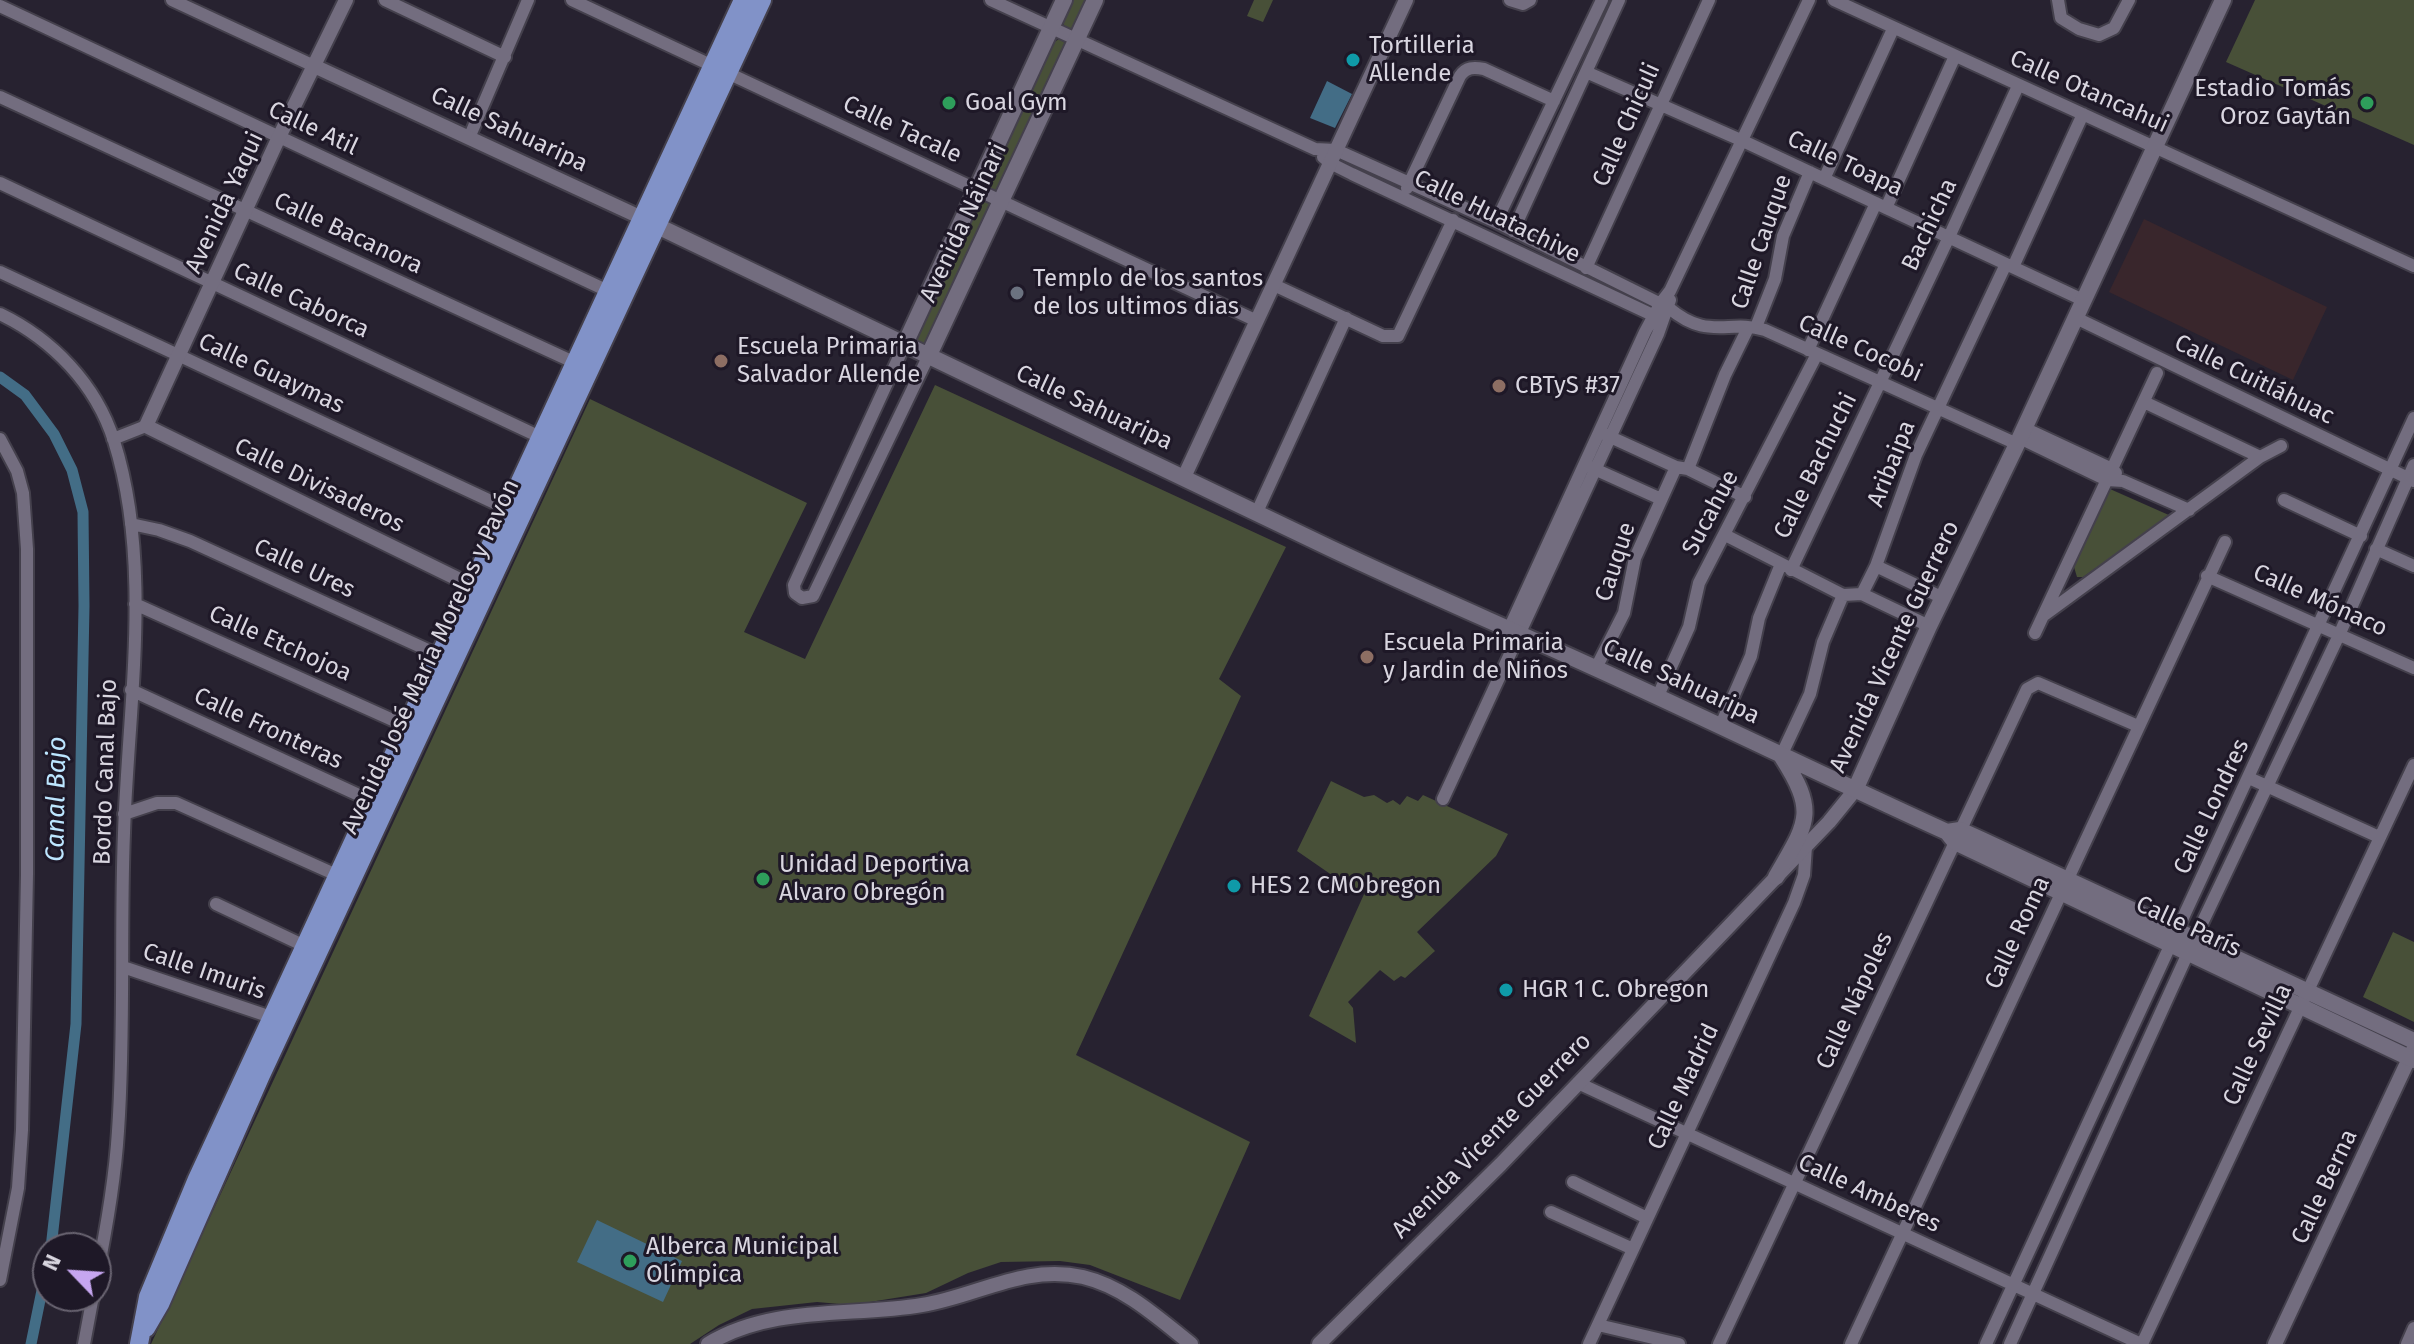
<!DOCTYPE html>
<html>
<head>
<meta charset="utf-8">
<style>
	body { margin:0 }
	#map { position:relative; width:2414px; height:1344px; overflow:hidden; background:#272230; font-family:"Fira Sans",sans-serif }
	canvas { display:block }
	.north { position:absolute; left:32px; top:1232px; width:80px; height:80px; box-sizing:border-box; background:#1e1827; border:2px solid #696471; border-radius:50%; rotate:295deg; font-size:22px; font-weight:700; line-height:32px; text-align:center; color:#d9d6e0 }
	.north::after { content:''; display:block; margin:auto; width:28px; height:36px; background:#c6a6f0; clip-path:polygon(50% 0,100% 100%,50% 72%,0 100%) }
</style>
</head>
<body>
<div id="map">
<canvas width="2414" height="1344"></canvas>
<div class="north">N</div>
</div>
<script>
const context = document.querySelector('canvas').getContext('2d');
context.lineJoin = 'round';
function fill(path, color) { context.fillStyle = color; context.fill(path, 'evenodd'); }
function stroke(path, color, width, dash) { context.strokeStyle = color; context.lineWidth = width; context.lineCap = dash ? 'butt' : 'round'; context.setLineDash(dash || []); context.stroke(path); }
function write(font, color, halo, rows, align = 'center') {
  context.font = font + ' "Fira Sans",sans-serif'; context.lineWidth = 6; context.setLineDash([]); context.textBaseline = 'middle'; context.strokeStyle = halo; context.fillStyle = color; for (const [text, x, y, turn = 0] of rows) {
    context.save(); context.translate(x, y); context.rotate((+turn || 0) * Math.PI / 180); context.textAlign = isNaN(turn) ? turn : align; if (halo) context.strokeText(text, 0, 0); context.fillText(text, 0, 0); context.restore();
  }
}
fill(new Path2D(`
	M 2144,219 L 2327,307 L 2293,380 L 2109,292 Z`), '#39262c');
fill(new Path2D(`
	M 1070,0 L 1091,0 L 1075,30 L 1070,32 L 1065,29 L 1063,21 Z
	M 1254,0 L 1273,0 L 1263,22 L 1247,16 Z
	M 2255,0 L 2414,0 L 2414,145 L 2226,62 Z
	M 1059,39 L 1067,44 L 1000,191 L 996,192 L 990,189 L 988,181 L 1050,45 Z
	M 984,199 L 992,203 L 925,350 L 913,341 L 975,204 Z
	M 935,385 L 1286,547 L 1219,679 L 1241,696 L 1076,1055 L 1250,1142 L 1180,1300 L 1090,1265 L 1060,1261 L 1001,1262 L 968,1273 L 926,1293 L 851,1305 L 817,1302 L 752,1309 L 719,1325 L 690,1344 L 151,1344 L 590,399 L 807,503 L 744,632 L 805,659 Z
	M 2110,489 L 2171,516 L 2083,577 L 2077,577 L 2074,567 Z
	M 1331,781 L 1364,797 L 1374,795 L 1387,803 L 1393,800 L 1400,805 L 1407,796 L 1418,801 L 1423,795 L 1508,834 L 1496,856 L 1417,932 L 1435,951 L 1405,978 L 1401,976 L 1394,981 L 1380,970 L 1348,1002 L 1353,1008 L 1356,1043 L 1309,1016 L 1365,892 L 1339,880 L 1297,851 Z
	M 2393,932 L 2414,942 L 2414,1022 L 2363,997 Z`), '#485038');
fill(new Path2D(`
	M 1327,81 L 1352,94 L 1335,128 L 1310,118 Z
	M 597,1220 L 682,1261 L 663,1302 L 577,1262 Z`), '#436d86');
stroke(new Path2D(`
	M 0,377 L 25,395 L 54,434 L 72,470 L 83,512 L 84,606 L 76,1024 L 51,1248
	M 31,1344 L 48,1261`), '#436d86', 11);
const minor = new Path2D(`
	M 172,0 L 314,66
	M 385,0 L 505,57
	M 572,0 L 1257,321
	M 991,0 L 1315,149 L 1336,150 L 1496,222 L 1669,308 C 1708,341 1728,319 1765,330 L 2017,444
	M 1510,0 L 1523,4 L 1530,0
	M 1834,0 L 2414,266
	M 2058,0 L 2061,18 L 2079,29 L 2099,35 L 2114,28 L 2129,0
	M 0,6 L 608,291
	M 1586,72 L 1743,141 L 2083,300
	M 0,97 L 582,366
	M 469,138 L 528,0
	M 1323,157 L 1330,163 L 1352,174 L 1659,318
	M 1824,179 L 1893,29
	M 0,183 L 540,437
	M 1407,188 L 1460,76 C 1466,67 1474,67 1484,69 L 1554,101
	M 1886,208 L 1955,56
	M 1496,222 L 1602,0
	M 1513,231 L 1619,0
	M 2013,267 L 2083,114
	M 1586,268 L 1709,0
	M 0,272 L 512,511
	M 1274,285 L 1383,336 L 1398,336 L 1453,220
	M 0,314 C 52,339 96,384 114,441 C 153,564 128,707 124,833 C 120,932 125,1032 118,1131 C 115,1181 106,1231 96,1280
	M 2076,318 L 2414,481
	M 1756,327 L 1775,279 L 1783,236 L 1810,172
	M 904,346 L 794,585 L 795,593 L 802,598 L 813,596 L 928,357
	M 1808,350 L 1876,203
	M 2144,402 L 2260,457
	M 2024,428 L 2112,469 L 2116,473
	M 1606,435 L 1676,467 L 1688,469 L 1745,497
	M 2020,438 L 2107,480 L 2123,481 L 2189,510
	M 0,439 L 17,471 L 23,493 L 27,549 L 27,874 L 22,1130 L 18,1188 L 0,1280
	M 113,439 L 146,426
	M 1590,467 L 1661,499
	M 1688,469 L 1725,375 L 1748,328
	M 2284,500 L 2361,536
	M 1257,512 L 1346,318
	M 131,524 L 159,530 L 190,541 L 443,657
	M 1725,535 L 1843,595 L 1862,594 L 1929,626
	M 2376,549 L 2414,566
	M 1876,566 L 1943,598
	M 1791,570 L 1949,237 L 2018,86
	M 2207,576 L 2414,668
	M 1862,594 L 1876,566 L 1916,455 L 2006,264
	M 135,604 L 406,726
	M 2043,616 L 2260,457 L 2281,446
	M 1509,629 L 1645,332 L 1660,304 L 1670,291 L 1809,0
	M 2035,633 L 2157,373
	M 1596,668 L 1624,613 L 1635,558 L 1676,467
	M 131,690 L 376,803
	M 1657,698 L 1689,627 L 1699,583 L 1817,354
	M 1720,727 L 1751,656 L 1759,618 L 1781,564
	M 1781,756 L 1810,694 L 1823,642 L 1843,595
	M 2249,778 L 2379,837
	M 1443,799 L 1658,334 L 1670,300
	M 124,814 L 157,803 L 176,803 L 341,877
	M 216,904 L 311,949
	M 123,967 L 271,1017
	M 1578,1083 L 2141,1344
	M 1573,1182 L 1647,1218
	M 1551,1212 L 1633,1249
	M 1598,1325 L 1679,1344
	M 84,1344 L 93,1296
	M 1589,1344 L 1794,903 L 1804,875 L 1806,846
	M 1719,1344 L 2027,689 L 2038,683 L 2138,726
	M 1851,1344 L 2225,542
	M 1986,1344 L 2414,418
	M 2010,1344 L 2188,953 L 2340,633 L 2414,465
	M 2142,1344 L 2414,765
	M 2407,1344 L 2414,1328`);
const tertiary = new Path2D(`
	M 346,0 L 279,137 L 146,426 L 472,586
	M 314,66 L 642,218
	M 1184,477 L 1406,0
	M 708,1344 C 772,1305 851,1317 922,1305 C 978,1296 1024,1264 1083,1277 C 1125,1287 1158,1318 1191,1344
	M 1319,1344 L 1501,1164 L 1829,822 L 1855,790
	M 2275,1344 L 2414,1048`);
const secondary = new Path2D(`
	M 647,221 C 868,328 1090,432 1311,539 C 1404,584 1499,624 1593,667 C 1712,721 1828,778 1947,832 L 1960,830 L 1982,840 L 2414,1041
	M 904,346 L 1064,0
	M 928,357 L 1095,0
	M 1855,790 L 1929,626 L 2017,444 L 2223,0
	M 1947,832 L 1955,842 L 2414,1060
	M 1776,877 C 1807,823 1818,813 1782,757`);
const primary = new Path2D(`
	M 146,1328 L 160,1304 L 261,1075 L 762,0
	M 139,1344 L 148,1297 L 197,1179 L 743,0`);
stroke(minor, '#44404c', 16);
stroke(tertiary, '#44404c', 18);
stroke(secondary, '#44404c', 20);
stroke(primary, '#44404c', 22);
stroke(minor, '#736d7f', 12);
stroke(tertiary, '#736d7f', 14);
stroke(secondary, '#736d7f', 16);
stroke(primary, '#8192c8', 18);
for (const [x, y, r, color] of [
	[1353,60,8,"#0f9aa8"],
	[949,103,8,"#2e9e5b"],
	[2367,103,8,"#2e9e5b"],
	[1017,293,8,"#6b7280"],
	[721,361,8,"#8d6e63"],
	[1499,386,8,"#8d6e63"],
	[1367,657,8,"#8d6e63"],
	[763,879,8,"#2e9e5b"],
	[1234,886,8,"#0f9aa8"],
	[1506,990,8,"#0f9aa8"],
	[630,1261,8,"#2e9e5b"]
]) { const dot = new Path2D(); dot.arc(x, y, r, 0, 2 * Math.PI); context.fillStyle = color; context.fill(dot); stroke(dot, '#1e1827', 3); }
write('24px', '#d9d6e0', '#1e1827', [
	["Tortilleria",1369,46],
	["Allende",1369,74],
	["Estadio Tomás",2351,89,"right"],
	["Oroz Gaytán",2351,117,"right"],
	["Goal Gym",965,103],
	["Templo de los santos",1033,279],
	["de los ultimos dias",1033,307],
	["Escuela Primaria",737,347],
	["Salvador Allende",737,375],
	["CBTyS #37",1515,386],
	["Escuela Primaria",1383,643],
	["y Jardin de Niños",1383,671],
	["Unidad Deportiva",779,865],
	["Alvaro Obregón",779,893],
	["HES 2 CMObregon",1250,886],
	["HGR 1 C. Obregon",1522,990],
	["Alberca Municipal",646,1247],
	["Olímpica",646,1275]
], 'left');
write('24px', '#d9d6e0', '#1e1827', [
	["Calle Otancahui",2089,92,24],
	["Calle Chiculi",1627,125,-66],
	["Calle Atil",313,129,25],
	["Calle Sahuaripa",509,130,25],
	["Calle Tacale",902,130,25],
	["Calle Toapa",1845,164,25],
	["Avenida Yaqui",225,203,-65],
	["Calle Huatachive",1497,217,26],
	["Avenida Náinari",964,223,-65],
	["Bachicha",1930,225,-65],
	["Calle Bacanora",348,234,25],
	["Calle Cauque",1762,242,-71],
	["Calle Caborca",301,301,25],
	["Calle Cocobi",1860,349,24],
	["Calle Guaymas",271,374,25],
	["Calle Cuitláhuac",2254,380,26],
	["Calle Sahuaripa",1094,408,25],
	["Aribaipa",1892,464,-68],
	["Calle Bachuchi",1816,466,-64],
	["Calle Divisaderos",319,486,26],
	["Sucahue",1711,513,-62],
	["Cauque",1616,562,-72],
	["Calle Ures",304,569,25],
	["Calle Mónaco",2320,601,24],
	["Calle Etchojoa",280,644,24],
	["Avenida Vicente Guerrero",1895,647,-65],
	["Avenida José María Morelos y Pavón",431,657,-65],
	["Calle Sahuaripa",1681,682,25],
	["Calle Fronteras",268,729,25],
	["Bordo Canal Bajo",106,772,-88],
	["Calle Londres",2212,807,-65],
	["Calle París",2188,927,25],
	["Calle Roma",2018,933,-65],
	["Calle Imuris",204,972,19],
	["Calle Nápoles",1855,1001,-65],
	["Calle Sevilla",2258,1045,-65],
	["Calle Madrid",1684,1087,-65],
	["Avenida Vicente Guerrero",1492,1136,-46],
	["Calle Berna",2325,1187,-65],
	["Calle Amberes",1869,1194,25]
]);
write('italic 26px', '#bde6ff', '#1e1827', [
	["Canal Bajo",57,799,-89]
]);
</script>
</body>
</html>
